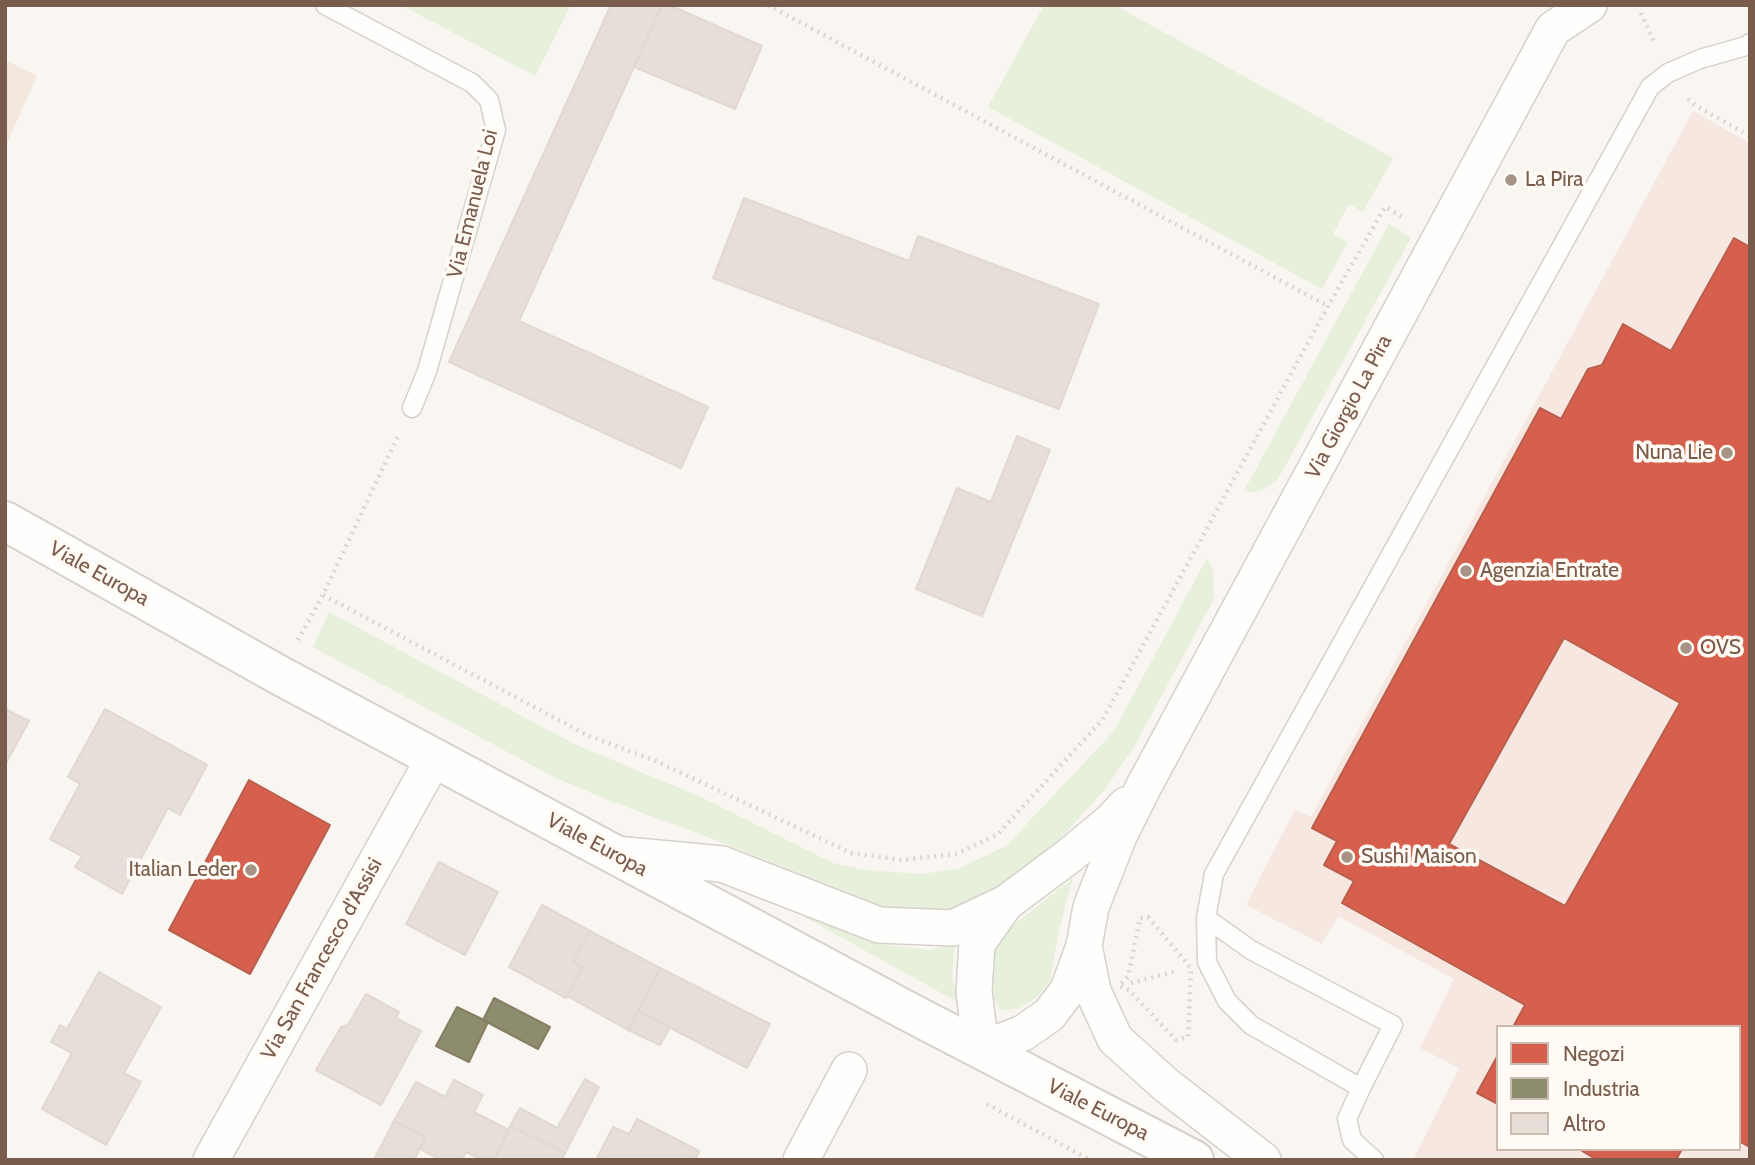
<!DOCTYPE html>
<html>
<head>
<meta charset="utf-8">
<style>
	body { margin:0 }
	#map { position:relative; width:1755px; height:1165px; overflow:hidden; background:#f9f5f0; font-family:Cabin,sans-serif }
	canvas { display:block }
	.frame { position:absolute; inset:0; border:7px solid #7a5c4d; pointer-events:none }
	.legend { position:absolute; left:1496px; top:1025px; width:245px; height:126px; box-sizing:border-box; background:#fffaf3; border:2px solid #cabbb1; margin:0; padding:9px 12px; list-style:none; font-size:21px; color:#7a5c4d }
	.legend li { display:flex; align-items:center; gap:14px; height:35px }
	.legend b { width:35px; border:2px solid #cabbb1 }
</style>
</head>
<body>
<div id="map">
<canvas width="1755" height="1165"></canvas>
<div class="frame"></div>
<ul class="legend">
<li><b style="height:19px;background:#d6604d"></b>Negozi</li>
<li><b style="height:19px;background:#8c8c6e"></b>Industria</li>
<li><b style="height:19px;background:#e6ded7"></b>Altro</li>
</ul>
</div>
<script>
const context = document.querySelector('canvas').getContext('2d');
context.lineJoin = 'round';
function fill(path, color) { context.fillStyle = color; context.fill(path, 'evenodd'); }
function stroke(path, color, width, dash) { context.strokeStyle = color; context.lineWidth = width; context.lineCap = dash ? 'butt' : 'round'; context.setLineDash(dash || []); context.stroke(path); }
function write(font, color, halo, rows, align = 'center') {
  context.font = font + ' Cabin,sans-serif'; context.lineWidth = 7; context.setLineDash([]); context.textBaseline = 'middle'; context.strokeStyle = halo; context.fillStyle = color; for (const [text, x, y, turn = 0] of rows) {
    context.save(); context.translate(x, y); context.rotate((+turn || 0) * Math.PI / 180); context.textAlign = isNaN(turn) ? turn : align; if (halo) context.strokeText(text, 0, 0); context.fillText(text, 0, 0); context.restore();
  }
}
fill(new Path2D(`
	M 5,60 L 37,76 L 5,148 Z`), '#f2e8de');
fill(new Path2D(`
	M 1693,111 L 1750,143 L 1750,1160 L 1413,1160 L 1459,1068 L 1420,1048 L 1454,979 L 1338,916 L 1322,944 L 1246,905 L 1295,809 L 1311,817 ZM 1498,1027 L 1739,1027 L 1739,1149 L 1498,1149 Z`), '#f6e8e1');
fill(new Path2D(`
	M 401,5 L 571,5 L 535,76 Z
	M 1044,5 L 1114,5 L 1393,158 L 1363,212 L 1349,204 L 1333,234 L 1348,242 L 1322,289 L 988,107 Z
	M 1389,224 L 1411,238 L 1278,479 C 1267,488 1258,495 1244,491 Z
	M 1207,558 L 1213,571 L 1214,599 L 1134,747 L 1105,789 L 1064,835 L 1021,874 L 958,913 L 893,910 L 705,836 L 605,799 L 552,776 L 313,647 L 329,612 L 574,744 L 703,798 L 833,863 L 865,870 L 921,874 L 958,869 L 1006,846 L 1114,731 Z
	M 1073,878 L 1059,930 L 1050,981 L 1036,998 L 1019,1009 L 1000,1010 L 991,995 L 993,952 L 999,939 L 1021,919 Z
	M 801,915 L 879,944 L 929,950 L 955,944 L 952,978 L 959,1003 Z`), '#e7f0db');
const shops = new Path2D(`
	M 1734,238 L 1750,247 L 1750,1147 L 1739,1141 L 1739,1027 L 1513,1027 L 1525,1005 L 1342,903 L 1354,881 L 1324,865 L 1337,841 L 1312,828 L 1540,408 L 1561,419 L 1588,369 L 1602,365 L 1623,324 L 1671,351 ZM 1564,638 L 1680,703 L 1565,906 L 1449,844 Z
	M 249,780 L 330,825 L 250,974 L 169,930 Z
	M 1498,1055 L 1498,1104 L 1477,1093 Z
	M 1579,1149 L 1682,1149 L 1676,1160 L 1597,1160 Z`);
fill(shops, '#d6604d');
stroke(shops, '#ba5f4d', 2);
const industry = new Path2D(`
	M 494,998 L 550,1027 L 538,1049 L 483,1020 Z
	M 457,1007 L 488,1022 L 469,1062 L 436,1046 Z`);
fill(industry, '#8c8c6e');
stroke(industry, '#877e64', 2);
const building = new Path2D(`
	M 611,5 L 662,5 L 519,321 L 708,407 L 681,468 L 449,362 Z
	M 662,5 L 669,5 L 762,46 L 735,109 L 634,67 Z
	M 744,198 L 909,261 L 918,236 L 1099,304 L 1059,409 L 713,278 Z
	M 1017,436 L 1050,450 L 982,616 L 916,589 L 957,488 L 991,502 Z
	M 5,709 L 29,721 L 5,765 Z
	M 105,709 L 207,765 L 180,815 L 168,808 L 122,894 L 75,867 L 82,856 L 50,839 L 80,784 L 68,777 Z
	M 439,862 L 498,892 L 465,955 L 406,924 Z
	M 542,905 L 590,931 L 573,962 L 583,967 L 566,998 L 509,967 Z
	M 590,931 L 660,968 L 628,1030 L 567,996 L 583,967 L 573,962 Z
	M 660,968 L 770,1024 L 747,1068 L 638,1011 Z
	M 99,972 L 161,1007 L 124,1073 L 141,1082 L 106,1145 L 42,1109 L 72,1053 L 51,1042 L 60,1025 L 67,1029 Z
	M 366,994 L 399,1012 L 396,1018 L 421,1031 L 381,1105 L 316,1070 L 341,1027 L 348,1025 Z
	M 638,1011 L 670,1027 L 660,1045 L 628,1030 Z
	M 585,1079 L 599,1087 L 565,1153 L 510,1126 L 520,1108 L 557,1128 Z
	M 454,1080 L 483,1095 L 474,1112 L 509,1130 L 494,1160 L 483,1160 L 466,1152 L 462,1160 L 441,1160 L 420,1149 L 426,1137 L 394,1121 L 416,1082 L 445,1097 Z
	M 637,1119 L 699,1151 L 695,1160 L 596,1160 L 613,1127 L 629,1134 Z
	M 394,1121 L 426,1137 L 414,1160 L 374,1160 Z
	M 510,1126 L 565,1153 L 562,1160 L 494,1160 Z`);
fill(building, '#e6ded7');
stroke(building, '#e2d8d2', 2);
const service = new Path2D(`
	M 325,5 L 472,83 L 489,100 L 496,130 L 427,371 L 412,408
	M 1206,918 L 1251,950 L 1393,1025 L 1361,1088 L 1251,1025 L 1227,1001 L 1207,962 L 1206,918 L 1214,874 L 1650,87 L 1668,73 L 1700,59 L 1746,46 L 1750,43
	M 1361,1088 L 1347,1119 L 1352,1140 L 1374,1160`);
const minor = new Path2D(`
	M 615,854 L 722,864 L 879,925 L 953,928 L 1006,903 L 1069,856 L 1111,821 L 1126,805
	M 1006,903 L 977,944 L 974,991 L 981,1049 L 1023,1033 L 1049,1015 L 1068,990 L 1084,946 L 1091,907 L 1119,836 L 1145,784 L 1553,29 L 1589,5
	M 1084,946 L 1093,991 L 1115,1039 L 1166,1085 L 1263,1160
	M 211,1160 L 434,758
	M 801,1160 L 849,1070`);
const tertiary = new Path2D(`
	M 5,521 L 279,675 L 911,1013 L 1194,1160`);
stroke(service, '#d7d1cb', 21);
stroke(minor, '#d7d1cb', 38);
stroke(tertiary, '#d7d1cb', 42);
stroke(new Path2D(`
	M 768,5 L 1328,306
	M 1641,13 L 1655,44
	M 1688,99 L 1696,106 L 1750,136
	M 323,595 L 587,735 L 656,761 L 851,853 L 902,860 L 956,854 L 997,835 L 1103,719 L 1328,306 L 1385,207 L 1406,219
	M 298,640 L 323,595 L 399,434
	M 1148,917 L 1191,968 L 1188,1037 L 1176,1040 L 1129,990 L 1119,986 L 1128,977 L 1140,918 Z
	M 1131,983 L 1177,971
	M 987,1104 L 1090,1160`), '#dcd5d0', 4.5, [2, 5]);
stroke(service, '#fefefd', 18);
stroke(minor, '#fefefd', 35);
stroke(tertiary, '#fefefd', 38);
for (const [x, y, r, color] of [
	[1511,180,7,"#a69286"],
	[1727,453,7,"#a69286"],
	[1466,571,7,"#a69286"],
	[1686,648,7,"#a69286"],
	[1347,857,7,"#a69286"],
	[251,870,7,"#a69286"]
]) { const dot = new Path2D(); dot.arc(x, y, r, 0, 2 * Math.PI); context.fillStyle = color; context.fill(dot); stroke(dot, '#fffaf3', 2.5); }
write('21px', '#7a5c4d', '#fffaf3', [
	["La Pira",1525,180],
	["Nuna Lie",1713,453,"right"],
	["Agenzia Entrate",1480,571],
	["OVS",1700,648],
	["Sushi Maison",1361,857],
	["Italian Leder",237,870,"right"]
], 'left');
write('21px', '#7a5c4d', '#fffaf3', [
	["Via Emanuela Loi",473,204,-76],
	["Via Giorgio La Pira",1349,407,-62],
	["Viale Europa",99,574,29],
	["Viale Europa",597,845,28],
	["Via San Francesco d'Assisi",322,959,-61],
	["Viale Europa",1098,1110,27]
]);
</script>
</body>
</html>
